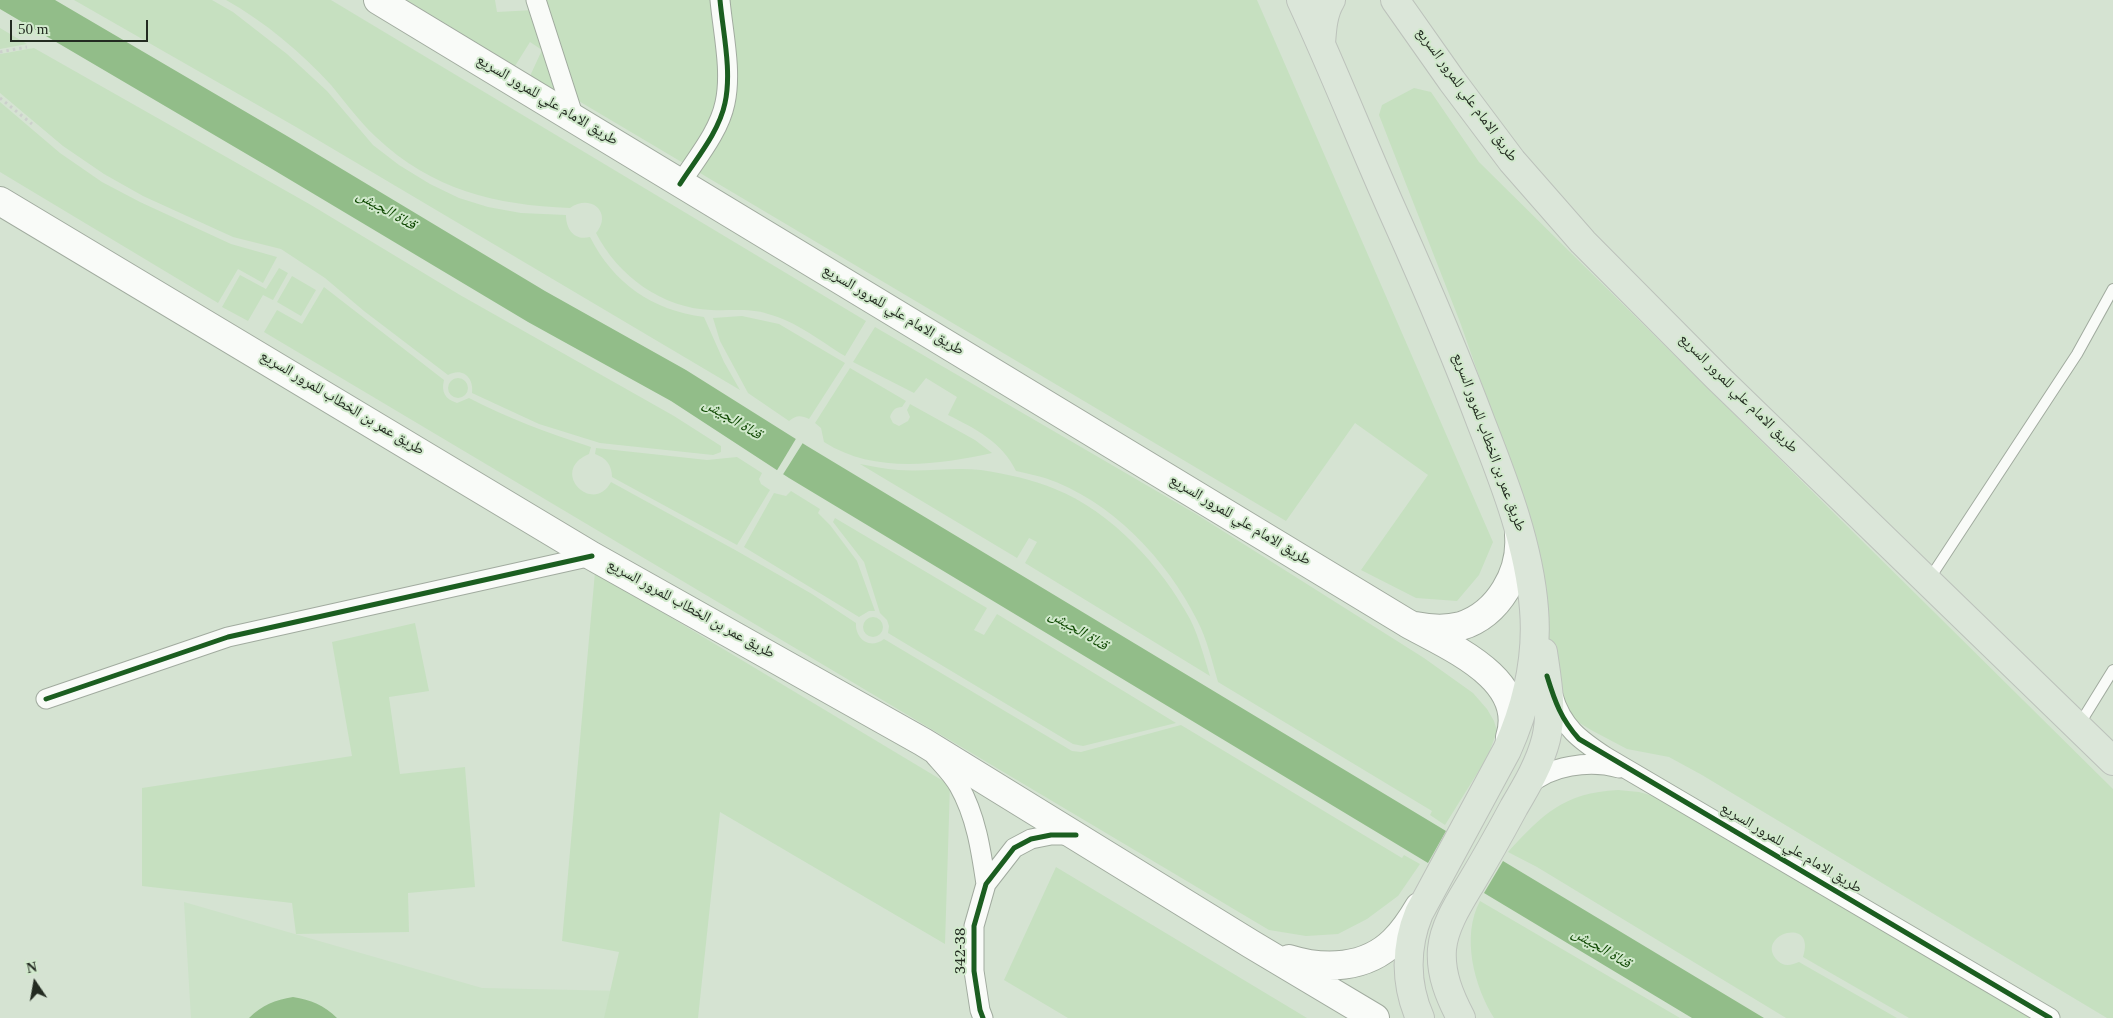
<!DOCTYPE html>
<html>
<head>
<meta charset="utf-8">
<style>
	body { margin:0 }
	#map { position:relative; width:2113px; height:1018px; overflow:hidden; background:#d5e3d2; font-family:Georgia,serif }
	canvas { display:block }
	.north { position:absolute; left:10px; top:958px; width:50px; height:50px; -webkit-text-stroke:4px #d1e9cc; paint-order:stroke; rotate:348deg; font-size:14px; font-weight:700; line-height:20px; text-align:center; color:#232b21 }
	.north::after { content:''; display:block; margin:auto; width:18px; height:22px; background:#232b21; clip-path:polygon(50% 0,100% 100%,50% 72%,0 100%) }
	.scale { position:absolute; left:10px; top:20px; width:138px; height:22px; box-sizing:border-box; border:2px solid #232b21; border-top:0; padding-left:6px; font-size:15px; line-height:18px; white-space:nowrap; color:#232b21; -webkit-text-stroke:4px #d1e9cc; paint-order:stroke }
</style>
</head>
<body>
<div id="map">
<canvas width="2113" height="1018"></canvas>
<div class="north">N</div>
<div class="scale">50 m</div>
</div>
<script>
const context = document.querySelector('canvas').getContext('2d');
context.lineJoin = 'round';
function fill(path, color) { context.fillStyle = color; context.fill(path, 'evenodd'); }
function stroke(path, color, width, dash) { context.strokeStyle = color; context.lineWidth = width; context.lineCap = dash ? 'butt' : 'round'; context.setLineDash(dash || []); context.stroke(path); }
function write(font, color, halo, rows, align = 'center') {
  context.font = font + ' Georgia,"Noto Naskh Arabic",serif'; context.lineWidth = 4; context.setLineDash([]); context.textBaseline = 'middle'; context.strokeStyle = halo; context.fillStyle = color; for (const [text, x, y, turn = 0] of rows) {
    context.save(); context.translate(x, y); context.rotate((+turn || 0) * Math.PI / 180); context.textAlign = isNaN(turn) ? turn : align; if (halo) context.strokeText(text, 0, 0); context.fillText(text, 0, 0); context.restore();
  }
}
fill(new Path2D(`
	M 184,902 L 482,988 L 673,992 L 672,1018 L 191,1018 Z`), '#cce2c8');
fill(new Path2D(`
	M 74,0 L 212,0 L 233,12 L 287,54 L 327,91 L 373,145 L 399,165 L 430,184 L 459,198 L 488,207 L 521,213 L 566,215 C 566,230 575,241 590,237 C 614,284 652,310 704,317 L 724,362 L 740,390 L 296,127 Z
	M 226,0 L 331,0 L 866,321 L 845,356 C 820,341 796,321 768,314 C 750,308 730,311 711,310 C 662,308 618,276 596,233 C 613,213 591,193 570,208 C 495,205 432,190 376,137 C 359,121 346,103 331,85 C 301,52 265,22 226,0 Z
	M 407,0 L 495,0 L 497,12 L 534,10 L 564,95 L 530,76 L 542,50 L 530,42 L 515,66 Z
	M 543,0 L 1257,0 L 1493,542 L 1479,575 L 1457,601 L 1416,598 L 1361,570 L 1428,475 L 1355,423 L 1286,521 L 572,97 Z
	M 0,28 L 27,44 L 0,49 Z
	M 34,48 L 311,205 L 460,295 L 674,416 L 721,446 L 721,452 L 713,455 L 600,443 L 539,424 L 472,393 C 474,378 463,367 448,375 L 364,311 L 325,278 L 281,249 L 233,237 L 143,196 L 104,174 L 63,146 L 0,93 L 0,54 Z
	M 1414,88 L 1431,92 L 1479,162 L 2113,789 L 2113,1018 L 2107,1018 L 1702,775 L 1669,757 L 1627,749 L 1591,730 L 1565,714 L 1552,669 L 1543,587 L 1531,524 L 1460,322 L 1379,115 L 1382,105 Z
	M 0,102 L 60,153 L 102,182 L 140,202 L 231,244 L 277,257 L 263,283 L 238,269 L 218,303 L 0,172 Z
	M 279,268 L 288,273 L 273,300 L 263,295 L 248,321 L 222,307 L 240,275 L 266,289 Z
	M 292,276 L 316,290 L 301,316 L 277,302 Z
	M 324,287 L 444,380 C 441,392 445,399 457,403 L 469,398 C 509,419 549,433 591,447 L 589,454 C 548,471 593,516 611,482 L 737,551 L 812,594 L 856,623 C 855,639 870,650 884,639 L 1072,751 L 1081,752 L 1181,725 L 1402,858 L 1404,855 L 1420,864 L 1398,896 L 1367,919 L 1338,934 L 1306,936 L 1269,930 L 264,332 L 277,310 L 302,324 Z
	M 742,316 L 779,324 L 845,363 L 809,419 C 801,415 796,415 789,421 L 748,393 L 720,341 L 713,318 Z
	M 875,327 L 1196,514 L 1424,658 L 1473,693 L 1487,709 L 1494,721 L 1497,731 L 1488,756 L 1445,825 L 1430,815 L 1432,811 L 1218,682 C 1212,661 1207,639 1197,620 C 1167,560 1111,500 1045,478 C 1035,475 1025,473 1016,471 C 1002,442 976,429 948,415 L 957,397 L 926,378 L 914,393 L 853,362 Z
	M 850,368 L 906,401 L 902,407 C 895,407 892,411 890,417 L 893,423 L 899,426 L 908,421 L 910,417 L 907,410 L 910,404 L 975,440 L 992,453 C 937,465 874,474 824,442 L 821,428 L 815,423 Z
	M448 388a10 10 0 1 1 20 0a10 10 0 1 1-20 0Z
	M 596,448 L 707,460 L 737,457 L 762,473 L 759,479 L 761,484 L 770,490 L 737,545 L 612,477 C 612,465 606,458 595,454 Z
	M 860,464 C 872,466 885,469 898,470 C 926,472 954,467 981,470 C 1006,474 1032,479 1055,489 C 1111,511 1162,567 1190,619 C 1199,637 1204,657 1210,676 L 1025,563 L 1037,542 L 1029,538 L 1017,558 Z
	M 791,491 L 820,509 L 818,513 L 830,525 L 857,561 L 875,611 L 869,611 L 859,617 L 744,547 L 774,493 L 786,496 Z
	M 835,518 L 987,608 L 974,630 L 984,635 L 997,614 L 1176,723 L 1083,746 L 1073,744 L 888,633 L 889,626 L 887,620 L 880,613 L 864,562 L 833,522 Z
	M 595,572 L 950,785 L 945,944 L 720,812 L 698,1018 L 604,1018 L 619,952 L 562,941 Z
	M863 627a10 10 0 1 1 20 0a10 10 0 1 1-20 0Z
	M 415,623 L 429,691 L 389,697 L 400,774 L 465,767 L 475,887 L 408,893 L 409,932 L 296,934 L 292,903 L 142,886 L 142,788 L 352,756 L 332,642 Z
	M 1618,790 L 1639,792 L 1661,798 L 2031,1018 L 1909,1018 L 1803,957 C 1817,914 1752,936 1778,961 C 1784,967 1792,965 1799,962 L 1897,1018 L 1786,1018 L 1537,867 L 1508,852 C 1543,814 1563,793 1618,790 Z
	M 1056,867 L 1307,1018 L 1068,1018 L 1004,980 Z
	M 1480,901 L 1680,1018 L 1494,1018 C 1474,986 1461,936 1480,901 Z`), '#c6e0c0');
fill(new Path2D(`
	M 0,0 L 55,0 L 287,136 L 545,291 L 686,370 L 807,446 L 1446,831 L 1428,863 L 789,478 L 671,401 L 528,322 L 267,166 L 0,9 Z
	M 1503,861 L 1764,1018 L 1692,1018 L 1484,893 Z
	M 293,997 C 311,1000 324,1005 337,1018 L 249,1018 C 262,1005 275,1000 293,997 Z`), '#92bd89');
fill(new Path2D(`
	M 797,437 L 804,441 L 782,476 L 776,472 Z`), '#d5e3d2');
const lane = new Path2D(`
	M 1928,581 L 2077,354 L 2113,289
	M 2079,725 L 2113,670`);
const street = new Path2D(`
	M 536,0 L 574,118
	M 680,184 C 696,159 719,132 725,103 C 732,71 723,33 720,0
	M 1553,696 C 1562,727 1580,740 1606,757 L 2050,1018
	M 46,699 L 228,637 L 592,556
	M 935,756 C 943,765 953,775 959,786 C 976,816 981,850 986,884
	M 1527,787 C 1549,765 1590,760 1619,768
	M 983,1018 L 980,1010 L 974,971 L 974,926 L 986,884 L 1014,848 L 1031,839 L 1051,835 L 1073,835`);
const secondary = new Path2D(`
	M 378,0 L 1407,623 C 1447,646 1529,678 1510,737
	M 0,201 L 592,556 L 923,742 L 1251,944 L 1375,1018
	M 1415,626 C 1430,629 1446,630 1461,626 C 1499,614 1522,572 1519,535
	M 1289,959 C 1324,970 1366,969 1394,941 C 1404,931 1412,919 1419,907`);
const highway = new Path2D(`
	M 1301,0 C 1335,73 1364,148 1397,221 C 1427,288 1456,356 1482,425 C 1505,484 1529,545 1534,609 C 1538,658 1527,705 1507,750 L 1419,913 C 1405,947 1405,984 1420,1018
	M 1395,0 L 1452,81 L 1512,161 L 1583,242 L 1717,377 L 2113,761
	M 1321,44 C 1322,29 1323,13 1331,0
	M 1461,1018 C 1450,997 1440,974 1442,949 C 1444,926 1459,903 1471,883 C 1486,858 1500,833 1514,807 C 1527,785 1540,763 1546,739 C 1553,710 1547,680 1543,652`);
stroke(lane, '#a1ab9f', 12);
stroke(street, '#a1ab9f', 21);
stroke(secondary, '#a1ab9f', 30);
stroke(highway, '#bcc2bb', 30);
stroke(new Path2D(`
	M 0,52 L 27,47
	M 0,98 L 32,124`), '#ccd0cc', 3, [2.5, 4]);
stroke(lane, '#f9fbf8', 10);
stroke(street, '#f9fbf8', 19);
stroke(secondary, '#f9fbf8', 28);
stroke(highway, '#dbe6d9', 28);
stroke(new Path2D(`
	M 680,184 C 696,159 719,132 725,103 C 732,71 723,33 720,0
	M 1547,676 C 1555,702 1561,719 1579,739 L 2050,1018
	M 46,699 L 228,637 L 592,556
	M 983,1018 L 980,1010 L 974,971 L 974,926 L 986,884 L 1014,848 L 1031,839 L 1051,835 L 1076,835`), '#1b5e20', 5);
write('15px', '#232b21', '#d1e9cc', [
	["طريق الامام علي للمرور السريع",1465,96,54],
	["طريق الامام علي للمرور السريع",546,102,31],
	["طريق الامام علي للمرور السريع",892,312,31],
	["طريق الامام علي للمرور السريع",1737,395,45],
	["طريق عمر بن الخطاب للمرور السريع",341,405,31],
	["طريق عمر بن الخطاب للمرور السريع",1487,443,70],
	["طريق الامام علي للمرور السريع",1239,522,31],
	["طريق عمر بن الخطاب للمرور السريع",690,611,29],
	["طريق الامام علي للمرور السريع",1790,850,31],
	["342-38",963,951,-90]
]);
write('italic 16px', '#0e4700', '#d1e9cc', [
	["قناة الجيش",385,212,30],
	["قناة الجيش",731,421,31],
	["قناة الجيش",1077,632,31],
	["قناة الجيش",1600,950,31]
]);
</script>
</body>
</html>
